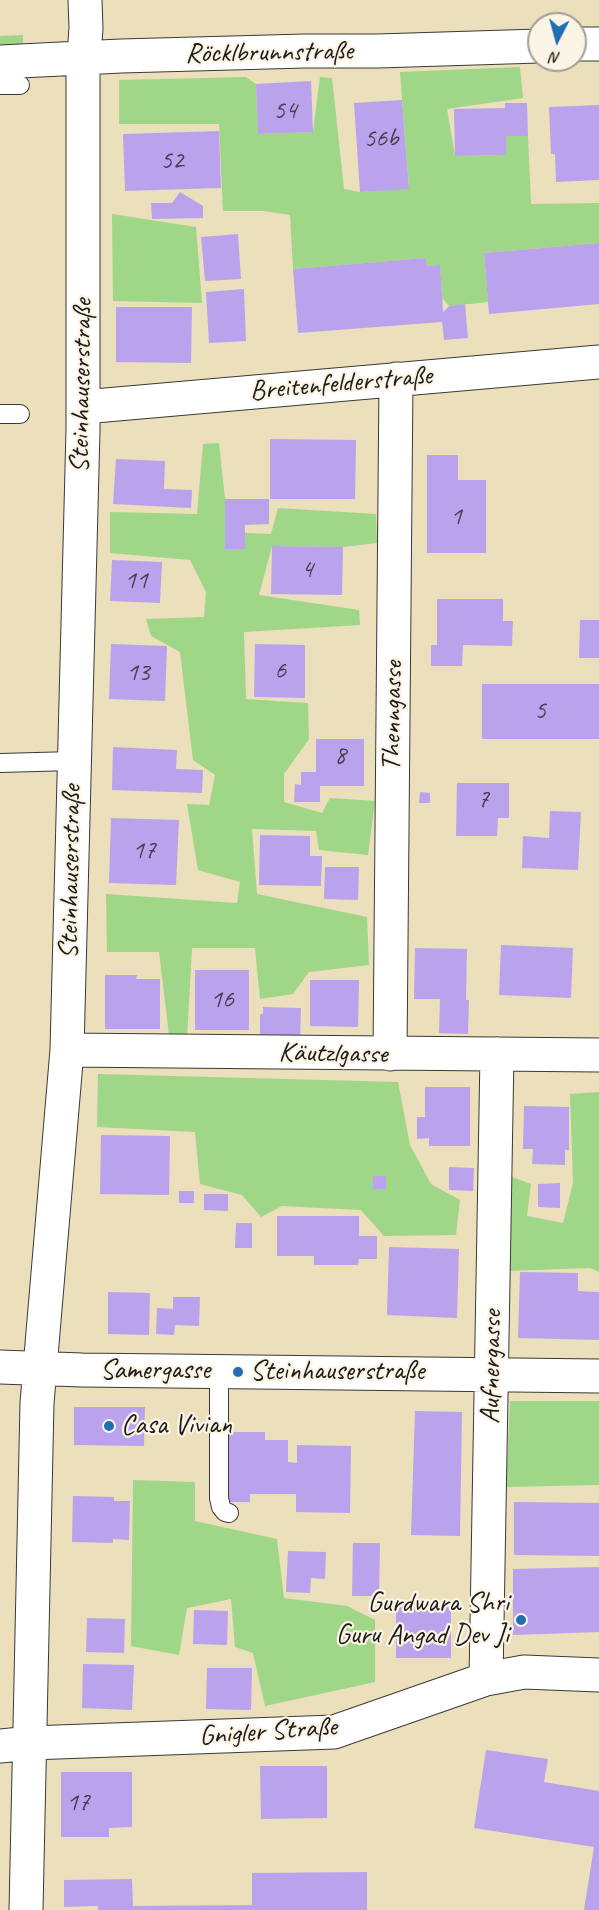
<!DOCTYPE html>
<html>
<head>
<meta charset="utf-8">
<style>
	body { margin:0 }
	#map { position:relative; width:599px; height:1910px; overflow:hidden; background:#ebdfbc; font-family:Caveat,sans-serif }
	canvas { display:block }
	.north { position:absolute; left:527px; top:12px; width:60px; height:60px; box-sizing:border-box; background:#fcf5e5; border:2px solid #a29e95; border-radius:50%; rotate:186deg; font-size:16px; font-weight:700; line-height:24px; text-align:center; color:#1c1c1c }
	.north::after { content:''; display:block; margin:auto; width:21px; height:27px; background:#1f6fb2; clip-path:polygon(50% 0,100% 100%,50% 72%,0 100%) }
</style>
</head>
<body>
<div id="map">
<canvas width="599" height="1910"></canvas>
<div class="north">N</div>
</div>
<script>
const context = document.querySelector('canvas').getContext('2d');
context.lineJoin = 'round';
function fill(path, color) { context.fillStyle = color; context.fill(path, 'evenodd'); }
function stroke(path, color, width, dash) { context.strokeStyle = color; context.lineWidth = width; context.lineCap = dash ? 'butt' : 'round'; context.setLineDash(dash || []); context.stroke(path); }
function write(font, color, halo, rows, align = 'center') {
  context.font = font + ' Caveat,sans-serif'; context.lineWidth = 4.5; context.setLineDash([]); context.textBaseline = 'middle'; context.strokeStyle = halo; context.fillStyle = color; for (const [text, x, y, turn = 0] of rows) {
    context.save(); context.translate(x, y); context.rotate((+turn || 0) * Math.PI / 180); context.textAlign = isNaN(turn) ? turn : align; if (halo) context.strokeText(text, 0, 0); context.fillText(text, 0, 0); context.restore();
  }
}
fill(new Path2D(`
	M 23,35 L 23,52 L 0,52 L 0,36 Z
	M 520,67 L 523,98 L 447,109 L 455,156 L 506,155 L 506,136 L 528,136 L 531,204 L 599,203 L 599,243 L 484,253 L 488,302 L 449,306 L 442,298 L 440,265 L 427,266 L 426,258 L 293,269 L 290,215 L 263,211 L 223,211 L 219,124 L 119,124 L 119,80 L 246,77 L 256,84 L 258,134 L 313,132 L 320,77 L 332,78 L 344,189 L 360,192 L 409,188 L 400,72 Z
	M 112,214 L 196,227 L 202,303 L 113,301 Z
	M 219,443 L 225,499 L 225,549 L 245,549 L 245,533 L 271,534 L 278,508 L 376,514 L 377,543 L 343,547 L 272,546 L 259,595 L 359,610 L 360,625 L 244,632 L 246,699 L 308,703 L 309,739 L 284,774 L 284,802 L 322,813 L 330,798 L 375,801 L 368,855 L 319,850 L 316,831 L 252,829 L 257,894 L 367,917 L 369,965 L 309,972 L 293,994 L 260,999 L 255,948 L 192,948 L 187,1038 L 169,1035 L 159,952 L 107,952 L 106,894 L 237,903 L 240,882 L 198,870 L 187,804 L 209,805 L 215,775 L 193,760 L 180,652 L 151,636 L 146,619 L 204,617 L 206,592 L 190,560 L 110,553 L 110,512 L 197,514 L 203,444 Z
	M 98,1074 L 398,1082 L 410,1145 L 431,1184 L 460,1200 L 456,1235 L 384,1236 L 361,1210 L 282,1206 L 261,1217 L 242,1195 L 200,1184 L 195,1132 L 97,1127 Z
	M 599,1092 L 599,1272 L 590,1268 L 507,1271 L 512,1177 L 531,1184 L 527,1216 L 563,1223 L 573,1183 L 570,1094 Z
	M 510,1401 L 599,1401 L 599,1485 L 506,1487 Z
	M 133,1480 L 195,1482 L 195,1521 L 277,1539 L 284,1598 L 347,1606 L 375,1620 L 375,1682 L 265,1706 L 253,1653 L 235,1647 L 231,1599 L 187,1608 L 179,1655 L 131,1646 Z`), '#9fd687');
fill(new Path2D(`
	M 311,81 L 313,132 L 258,134 L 256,84 Z
	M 402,100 L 409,189 L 360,192 L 354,103 Z
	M 505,103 L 527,103 L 528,136 L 506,136 L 506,155 L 455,156 L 454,109 L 505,108 Z
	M 599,105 L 599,180 L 556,182 L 555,154 L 551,154 L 549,107 Z
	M 219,131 L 221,188 L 125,191 L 123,134 Z
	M 180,192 L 203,206 L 203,218 L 152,219 L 151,203 L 172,203 Z
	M 238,234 L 241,279 L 205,281 L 201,237 Z
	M 599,243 L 599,304 L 489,314 L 484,253 Z
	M 426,258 L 427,266 L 440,265 L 443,312 L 449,306 L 465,304 L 468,338 L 444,340 L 442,322 L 298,333 L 293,269 Z
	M 244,289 L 246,341 L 209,343 L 206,292 Z
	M 116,307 L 192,307 L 191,363 L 116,362 Z
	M 270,439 L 356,440 L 355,499 L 270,499 Z
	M 427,455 L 458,455 L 458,480 L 486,480 L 486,553 L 427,553 Z
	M 116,459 L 165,461 L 164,489 L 192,490 L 191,508 L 113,504 Z
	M 225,499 L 269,499 L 269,524 L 245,525 L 245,549 L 225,549 Z
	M 272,546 L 343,547 L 342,595 L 271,594 Z
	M 112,560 L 162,562 L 160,603 L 110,601 Z
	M 437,599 L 503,599 L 503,621 L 513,621 L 512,646 L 463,645 L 462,666 L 431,666 L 431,645 L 437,645 Z
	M 580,620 L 599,620 L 599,658 L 579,658 Z
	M 111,644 L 167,646 L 165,701 L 109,699 Z
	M 255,644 L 305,645 L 305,698 L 254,697 Z
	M 482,684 L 599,684 L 599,739 L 482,739 Z
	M 316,739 L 364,739 L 364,786 L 320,786 L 320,802 L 294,802 L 295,784 L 301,785 L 301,772 L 316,772 Z
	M 113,747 L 177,750 L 176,769 L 203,770 L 202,793 L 112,790 Z
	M 457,783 L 509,783 L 509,818 L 498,818 L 497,836 L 456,836 Z
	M 420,792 L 430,793 L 430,803 L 419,803 Z
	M 550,811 L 581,812 L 578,870 L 522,868 L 523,836 L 549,838 Z
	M 111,818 L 179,820 L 176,885 L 109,883 Z
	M 260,835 L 310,836 L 310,856 L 322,856 L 321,886 L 259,885 Z
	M 325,867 L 359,867 L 358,900 L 324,899 Z
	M 501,945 L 573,948 L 571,998 L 499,995 Z
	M 415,948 L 467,949 L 466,1000 L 469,1000 L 468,1034 L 439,1033 L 440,999 L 414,999 Z
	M 195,970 L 249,970 L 249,1030 L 195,1030 Z
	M 105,975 L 137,975 L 136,979 L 160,979 L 160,1029 L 105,1029 Z
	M 310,980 L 359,980 L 358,1027 L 310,1026 Z
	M 263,1007 L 301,1008 L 300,1043 L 260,1042 L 260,1014 L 263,1014 Z
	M 425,1087 L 470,1087 L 470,1146 L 429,1146 L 429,1138 L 417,1139 L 417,1117 L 425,1117 Z
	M 524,1106 L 569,1107 L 569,1150 L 565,1150 L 565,1165 L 532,1164 L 533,1149 L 523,1149 Z
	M 101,1135 L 170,1136 L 169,1195 L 100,1194 Z
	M 449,1167 L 474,1168 L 473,1191 L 449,1190 Z
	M 373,1176 L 386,1176 L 386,1189 L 373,1189 Z
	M 560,1183 L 560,1208 L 538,1207 L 538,1184 Z
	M 179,1191 L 194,1191 L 194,1203 L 179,1203 Z
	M 204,1194 L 228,1194 L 228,1211 L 204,1210 Z
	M 277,1216 L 359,1216 L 359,1236 L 377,1236 L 377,1259 L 359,1259 L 358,1265 L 314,1265 L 314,1256 L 277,1256 Z
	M 236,1223 L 252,1223 L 252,1248 L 235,1248 Z
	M 389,1247 L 459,1249 L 457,1318 L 387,1315 Z
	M 520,1272 L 578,1273 L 578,1291 L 599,1292 L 599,1340 L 518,1338 Z
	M 108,1292 L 150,1293 L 149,1335 L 108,1334 Z
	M 173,1297 L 200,1297 L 199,1326 L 175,1325 L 174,1335 L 156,1334 L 157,1308 L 173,1309 Z
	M 74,1407 L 145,1407 L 144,1446 L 74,1445 Z
	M 415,1411 L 462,1412 L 460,1536 L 411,1535 Z
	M 228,1432 L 265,1432 L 265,1440 L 288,1440 L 288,1462 L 297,1463 L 297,1445 L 351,1446 L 350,1513 L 296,1512 L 296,1494 L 250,1494 L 250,1502 L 227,1502 Z
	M 73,1496 L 114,1497 L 114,1501 L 130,1501 L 129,1540 L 113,1539 L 113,1543 L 72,1542 Z
	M 514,1502 L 599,1503 L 599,1556 L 514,1555 Z
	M 353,1543 L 380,1543 L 379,1596 L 352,1596 Z
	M 288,1551 L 326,1552 L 325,1579 L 311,1578 L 310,1593 L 286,1592 Z
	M 599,1567 L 599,1632 L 513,1635 L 513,1569 Z
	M 396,1607 L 451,1607 L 451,1658 L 396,1658 Z
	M 194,1610 L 228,1611 L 227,1645 L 193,1644 Z
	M 87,1618 L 125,1619 L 124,1653 L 86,1652 Z
	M 83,1664 L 134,1665 L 132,1710 L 82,1708 Z
	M 207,1668 L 252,1668 L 251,1710 L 206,1709 Z
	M 486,1750 L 548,1759 L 544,1782 L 599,1791 L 599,1910 L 584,1910 L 594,1847 L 474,1828 Z
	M 260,1766 L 327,1766 L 327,1818 L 261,1819 Z
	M 61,1772 L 132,1772 L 132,1827 L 109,1828 L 109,1837 L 61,1837 Z
	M 367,1872 L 367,1910 L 98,1910 L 98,1906 L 64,1907 L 64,1880 L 132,1879 L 133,1906 L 252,1905 L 252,1873 Z`), '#baa2ec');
const service = new Path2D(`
	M 0,85 L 20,85
	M 0,414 L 20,414
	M 0,763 L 73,761
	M 219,1371 L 219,1498 L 221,1507 L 225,1512 L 229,1513`);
const minor = new Path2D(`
	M 575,44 L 599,44
	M 0,62 L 121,56 L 305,51 L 378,51 L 539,46
	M 83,407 L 599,362
	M 67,1050 L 599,1055
	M 390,1054 L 396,379
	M 0,1367 L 82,1370 L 599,1376
	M 486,1679 L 497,1054
	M 0,1746 L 30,1743 L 334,1732 L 486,1679 L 524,1672 L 599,1675
	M 26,1910 L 37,1403 L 67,1050 L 83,430 L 83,70 L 86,28 L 85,0`);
stroke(service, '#3b3934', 20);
stroke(minor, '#3b3934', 35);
stroke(service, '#fff', 18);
stroke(minor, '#fff', 33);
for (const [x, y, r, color] of [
	[238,1372,6,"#1f6fb2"],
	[109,1426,6,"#1f6fb2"],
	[521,1620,6,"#1f6fb2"]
]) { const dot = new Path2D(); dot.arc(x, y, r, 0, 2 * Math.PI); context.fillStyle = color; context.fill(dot); stroke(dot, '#fcf5e5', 2); }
write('26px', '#443e50', null, [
	["54",285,111],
	["56b",381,139],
	["52",172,161],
	["1",456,517],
	["4",307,570],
	["11",136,581],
	["6",280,671],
	["13",138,673],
	["5",540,711],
	["8",340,756],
	["7",483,800],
	["17",144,851],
	["16",222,1000],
	["17",78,1803]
]);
write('28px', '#1c1c1c', '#fcf5e5', [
	["Röcklbrunnstraße",269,53,-1],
	["Breitenfelderstraße",341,384,-5],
	["Steinhauserstraße",82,386,-89],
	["Thenngasse",393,716,-89],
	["Steinhauserstraße",71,872,-89],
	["Käutzlgasse",333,1054,1],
	["Aufnergasse",492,1367,-89],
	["Samergasse",155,1371],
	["Gnigler Straße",268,1732,-4]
]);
write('28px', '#1c1c1c', '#fcf5e5', [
	["Steinhauserstraße",250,1372],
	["Casa Vivian",121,1426],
	["Gurdwara Shri",509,1604,"right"],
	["Guru Angad Dev Ji",509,1636,"right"]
], 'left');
</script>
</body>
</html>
